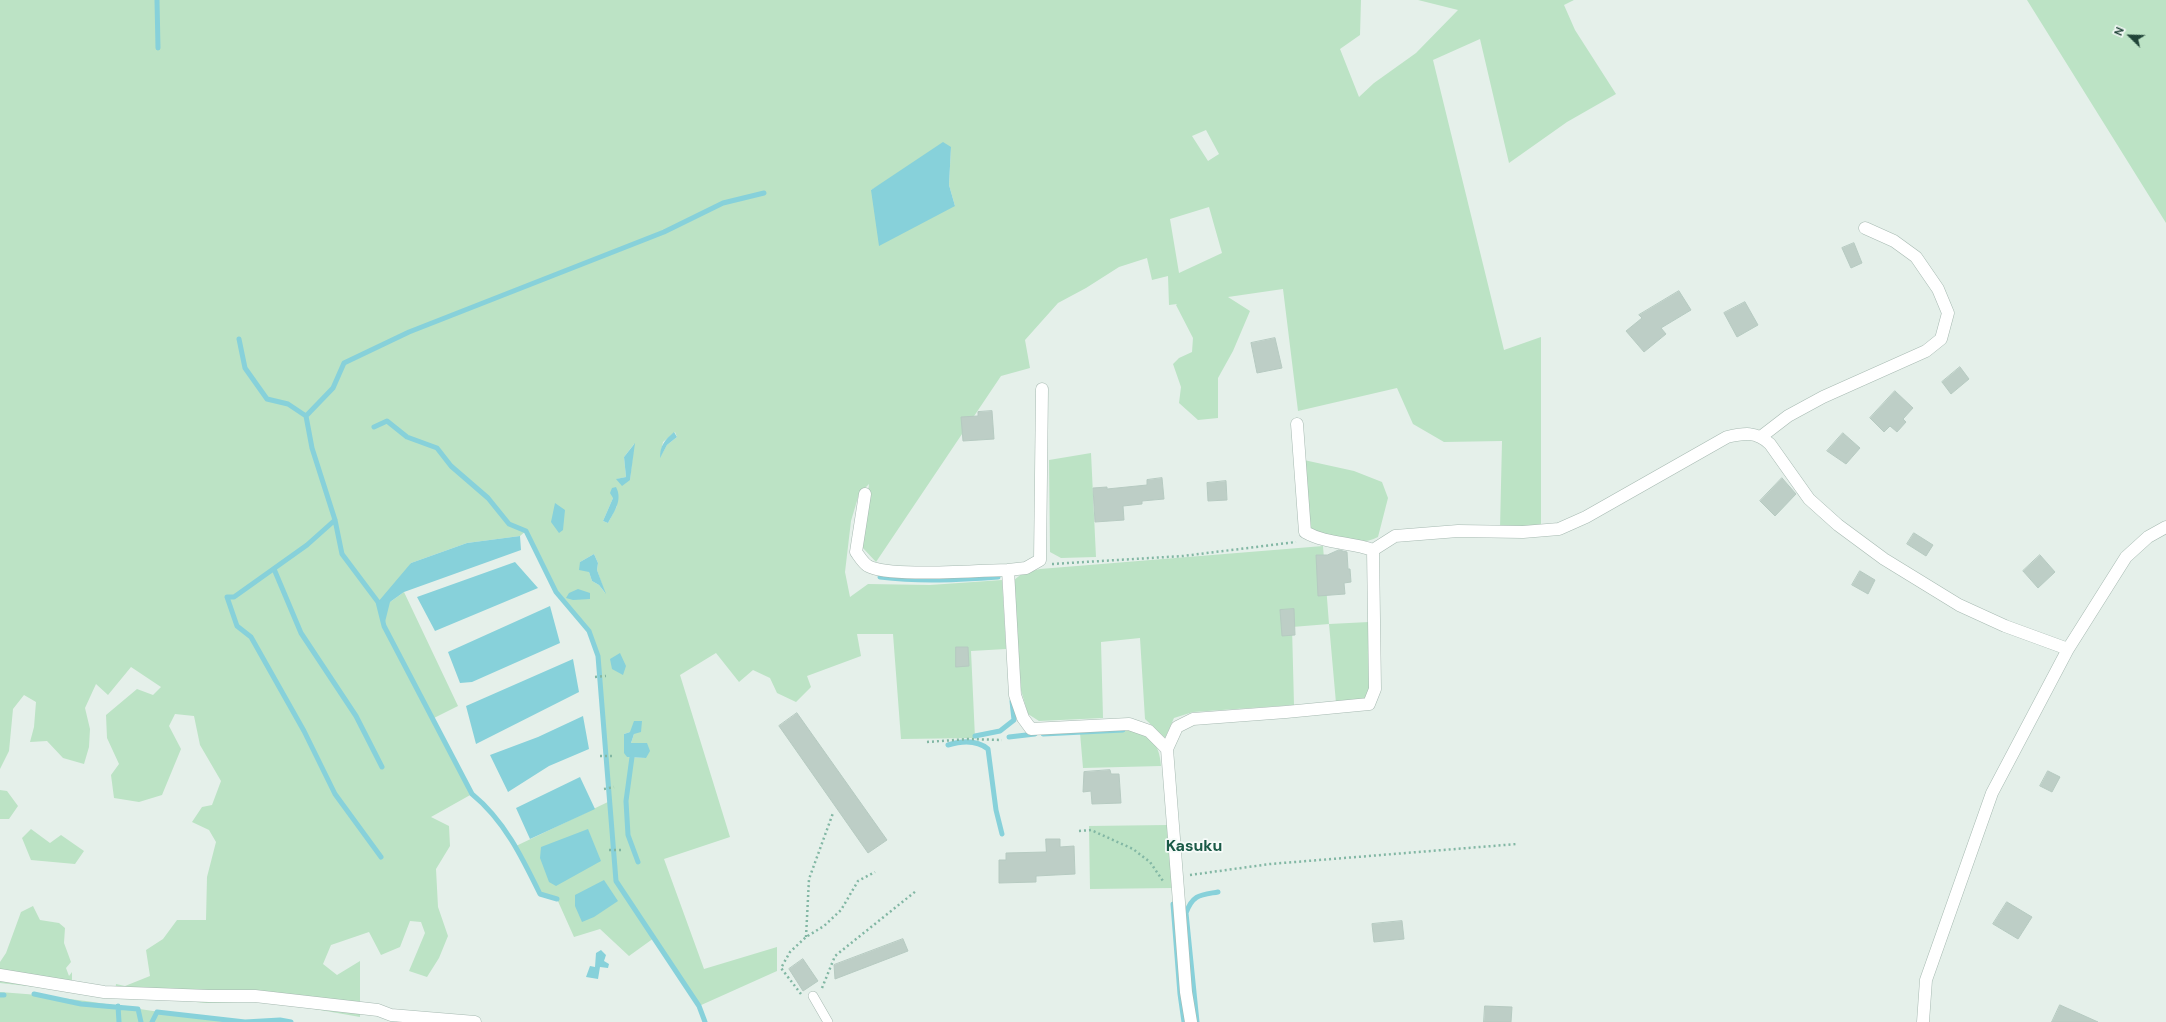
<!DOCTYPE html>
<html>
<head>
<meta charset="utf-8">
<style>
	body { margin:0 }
	#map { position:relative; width:2166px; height:1022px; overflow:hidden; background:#e5f0ea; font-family:"DM Sans",sans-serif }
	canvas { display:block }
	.north { position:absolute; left:2110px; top:16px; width:40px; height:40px; -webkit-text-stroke:3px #f6fbf9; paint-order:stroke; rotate:293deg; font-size:11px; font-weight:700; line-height:16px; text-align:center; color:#214539 }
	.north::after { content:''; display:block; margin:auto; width:14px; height:18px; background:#214539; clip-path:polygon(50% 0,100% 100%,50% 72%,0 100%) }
</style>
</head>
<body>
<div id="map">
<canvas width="2166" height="1022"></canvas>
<div class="north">N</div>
</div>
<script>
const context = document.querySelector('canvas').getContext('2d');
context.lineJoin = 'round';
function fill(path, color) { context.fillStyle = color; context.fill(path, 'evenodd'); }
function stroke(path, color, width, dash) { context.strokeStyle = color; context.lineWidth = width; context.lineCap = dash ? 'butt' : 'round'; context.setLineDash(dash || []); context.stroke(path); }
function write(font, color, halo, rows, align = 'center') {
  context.font = font + ' "DM Sans",sans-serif'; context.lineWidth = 3.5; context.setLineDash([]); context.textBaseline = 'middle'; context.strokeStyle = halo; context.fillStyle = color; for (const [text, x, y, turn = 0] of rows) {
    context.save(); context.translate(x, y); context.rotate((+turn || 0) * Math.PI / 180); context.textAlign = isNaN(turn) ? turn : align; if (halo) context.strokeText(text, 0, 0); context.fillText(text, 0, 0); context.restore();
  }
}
fill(new Path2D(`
	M 0,0 L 1361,0 L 1360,35 L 1340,49 L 1359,97 L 1374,83 L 1416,53 L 1458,10 L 1418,0 L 1574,0 L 1564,5 L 1575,30 L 1616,94 L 1567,122 L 1509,163 L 1480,39 L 1433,60 L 1504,350 L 1541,337 L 1541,527 L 1500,529 L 1502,441 L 1444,442 L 1413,424 L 1397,388 L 1298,411 L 1283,289 L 1228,297 L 1250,311 L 1233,351 L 1218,378 L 1218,418 L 1198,420 L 1179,403 L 1181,387 L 1173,364 L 1179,358 L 1192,352 L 1193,338 L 1176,305 L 1177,304 L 1169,305 L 1168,276 L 1152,280 L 1147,258 L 1119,267 L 1086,288 L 1058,303 L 1025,340 L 1030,368 L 1001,376 L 876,562 L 862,547 L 869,484 L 859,494 L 851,521 L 845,572 L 850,597 L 868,584 L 930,585 L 1002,580 L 1006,649 L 971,651 L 975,738 L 901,739 L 893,634 L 857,634 L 861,656 L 807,676 L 811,687 L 796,702 L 777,693 L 770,678 L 753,670 L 739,682 L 716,653 L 680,675 L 730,837 L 664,859 L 704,969 L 777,947 L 777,971 L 699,1006 L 654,938 L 629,956 L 600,929 L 574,937 L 557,899 L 540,894 L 516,846 L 610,801 L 598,655 L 589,631 L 556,592 L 526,531 L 520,536 L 467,543 L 411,563 L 390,602 L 404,592 L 458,706 L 432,719 L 472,794 L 431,817 L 449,826 L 450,846 L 436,869 L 438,907 L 448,936 L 439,958 L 427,977 L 409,971 L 425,933 L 421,922 L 410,921 L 400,947 L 381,955 L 369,932 L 331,945 L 323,964 L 337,975 L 360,961 L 360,1017 L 269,1001 L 206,1003 L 115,994 L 116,984 L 125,986 L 150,976 L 146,950 L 163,939 L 177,920 L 206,920 L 207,877 L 216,842 L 209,830 L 192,822 L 202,807 L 212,805 L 221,781 L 200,745 L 194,716 L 175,714 L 169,726 L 181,749 L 162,795 L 139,802 L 114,798 L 111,775 L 119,764 L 107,738 L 106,715 L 137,689 L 153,695 L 161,687 L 131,667 L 108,695 L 96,684 L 85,708 L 90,729 L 89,747 L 84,764 L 63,758 L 47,741 L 30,742 L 34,727 L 36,702 L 24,695 L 13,709 L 9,751 L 0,769 ZM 1206,130 L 1219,154 L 1208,161 L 1192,136 ZM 951,147 L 949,185 L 955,206 L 871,190 ZM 1209,207 L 1222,253 L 1179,273 L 1170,219 ZM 675,432 L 677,437 L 667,445 L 660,457 L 663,442 ZM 634,444 L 630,480 L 617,479 L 626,477 L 624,457 ZM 613,498 L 617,506 L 608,523 L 603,521 ZM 594,554 L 598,563 L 597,570 L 605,593 L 599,585 L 592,581 L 589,572 L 580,562 ZM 630,732 L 634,734 L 631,743 L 646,758 L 627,757 L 624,734 Z
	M 2027,0 L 2166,0 L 2166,223 Z
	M 1091,453 L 1096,557 L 1061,558 L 1050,552 L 1049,460 Z
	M 1304,460 L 1354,471 L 1382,482 L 1388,498 L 1378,537 C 1358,548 1331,536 1311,529 Z
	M 1323,546 L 1329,624 L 1369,622 L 1372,686 L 1369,694 L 1362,701 L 1336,703 L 1329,624 L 1292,627 L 1294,705 L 1193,712 L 1174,718 L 1165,738 L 1145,719 L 1140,638 L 1101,642 L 1103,718 L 1039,721 L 1028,714 L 1021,690 L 1014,580 L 1023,573 L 1040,569 Z
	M 1130,730 C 1151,738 1159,741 1161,766 L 1083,768 L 1080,733 Z
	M 0,790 L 7,791 L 18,806 L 9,819 L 0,819 Z
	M 1167,825 L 1173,888 L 1090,889 L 1089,826 Z
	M 31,829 L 50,843 L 61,835 L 84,851 L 75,864 L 31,860 L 22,838 Z
	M 33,906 L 40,920 L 59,923 L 65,928 L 64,943 L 71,962 L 66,968 L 69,976 L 72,972 L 72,991 L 0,983 L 0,962 L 6,953 L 21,912 Z
	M 0,992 C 77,997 152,1012 229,1022 L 0,1022 Z`), '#bce3c5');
fill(new Path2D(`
	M 943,142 L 951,147 L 949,185 L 955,206 L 879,246 L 871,190 Z
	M 674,432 L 677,437 L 667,445 L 660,458 C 660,445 665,440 674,432 Z
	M 635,443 L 630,480 L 622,486 L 616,479 L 626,477 L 624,457 Z
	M 616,487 C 623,500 614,512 608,523 L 603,521 L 613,498 L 610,493 L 612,488 Z
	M 555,503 L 565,510 L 563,530 L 559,533 L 551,522 Z
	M 520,536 L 521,550 L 404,592 L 390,602 L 384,626 L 378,602 L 411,563 L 467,543 Z
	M 594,554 L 598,563 L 597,570 L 606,594 L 599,585 L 592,581 L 589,572 L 579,570 L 580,562 Z
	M 515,562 L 538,588 L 435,631 L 417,597 Z
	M 578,589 L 590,593 L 590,599 L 573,600 L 566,598 L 569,593 Z
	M 550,606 L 560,643 L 472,682 L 460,683 L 448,652 Z
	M 620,653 L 626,666 L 623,675 L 612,669 L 610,659 Z
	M 573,659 L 579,692 L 476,744 L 466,706 Z
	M 583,716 L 589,749 L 549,766 L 508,792 L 490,755 L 538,737 Z
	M 634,721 L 642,721 L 641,732 L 634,734 L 631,743 L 647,743 L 650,751 L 646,758 L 627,757 L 624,753 L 624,734 L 630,732 Z
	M 580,777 L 595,809 L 530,839 L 516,808 Z
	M 588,829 L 601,861 L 556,886 L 549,882 L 540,858 L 541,847 Z
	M 604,880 L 618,901 L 594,917 L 582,922 L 575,906 L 575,895 Z
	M 601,950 L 606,955 L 604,961 L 609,964 L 608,968 L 600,967 L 598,979 L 586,977 L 590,966 L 595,967 L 596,953 Z`), '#87d1da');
stroke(new Path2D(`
	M 157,0 L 158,48
	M 239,339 L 245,368 L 267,399 L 288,404 L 306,416 L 312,448 L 335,520 L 342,554 L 378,602 L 384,626 L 472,794 C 504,820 522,857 540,894 L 557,899
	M 306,416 L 333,388 L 344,363 L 409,332 L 664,232 L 723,203 L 764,193
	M 374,427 L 387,421 L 407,437 L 437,448 L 451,466 L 488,498 L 509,524 L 526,531 L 556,592 L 589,631 L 598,656 L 616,881 L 699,1006 L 705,1022
	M 335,520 L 307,545 L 234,597 L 227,597 L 237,626 L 251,637 L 304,731 L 335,794 L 381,857
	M 274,569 L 301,633 L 356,716 L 382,767
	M 880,577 C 920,582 958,580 998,577
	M 1043,734 L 1123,730
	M 975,736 L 1000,731 L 1014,720 L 1012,701
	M 1009,737 L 1035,734
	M 948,745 C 961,741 977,740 988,749 L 996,810 L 1002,834
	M 632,757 L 626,801 L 628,835 L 638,862
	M 1173,904 L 1180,994 L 1184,1022
	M 34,994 L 81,1004 L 138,1009 L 141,1022
	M 0,995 L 4,995
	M 118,1006 L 119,1022
	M 152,1022 L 157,1012 L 245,1022 L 280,1020 L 291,1022
	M 1197,1022 L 1186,913 C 1193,894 1201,895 1218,892`), '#87d1da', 5);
const building = new Path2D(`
	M 1854,243 L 1862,263 L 1851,268 L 1842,248 Z
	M 1679,291 L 1691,310 L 1661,328 L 1666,334 L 1644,352 L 1626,331 L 1642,318 L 1639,315 Z
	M 1745,302 L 1758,325 L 1737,337 L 1724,313 Z
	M 1275,338 L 1282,368 L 1257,373 L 1251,343 Z
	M 1960,367 L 1969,379 L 1951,394 L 1942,382 Z
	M 1895,391 L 1913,408 L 1903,419 L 1906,422 L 1897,432 L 1890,426 L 1884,432 L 1870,418 Z
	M 992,411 L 994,439 L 963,441 L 961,417 L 978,416 L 978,412 Z
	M 1843,433 L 1860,448 L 1846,464 L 1827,451 Z
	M 1162,478 L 1164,499 L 1142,501 L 1142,504 L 1123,506 L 1124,520 L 1095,522 L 1093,488 L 1107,487 L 1107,489 L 1147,485 L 1147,480 Z
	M 1782,478 L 1796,494 L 1775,516 L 1760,501 Z
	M 1226,481 L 1227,500 L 1208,501 L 1207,483 Z
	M 1914,533 L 1933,545 L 1926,556 L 1907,544 Z
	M 1339,550 L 1347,552 L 1348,569 L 1350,569 L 1351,582 L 1344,583 L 1345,594 L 1318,596 L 1316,555 L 1327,555 Z
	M 2040,555 L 2055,572 L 2038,588 L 2023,571 Z
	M 1860,571 L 1875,580 L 1868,594 L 1852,585 Z
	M 1294,609 L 1295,635 L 1282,636 L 1280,610 Z
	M 956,647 L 968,647 L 969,666 L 956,667 Z
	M 797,713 L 887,840 L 868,853 L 779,726 Z
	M 1110,770 L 1111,774 L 1119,774 L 1121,803 L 1092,804 L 1091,791 L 1083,792 L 1084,772 Z
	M 2048,771 L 2060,777 L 2052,792 L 2040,786 Z
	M 1046,839 L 1060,839 L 1060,847 L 1074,846 L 1075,874 L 1036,876 L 1036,882 L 999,883 L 999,860 L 1006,860 L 1006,853 L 1046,852 Z
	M 2007,902 L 2032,917 L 2018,939 L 1993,924 Z
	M 1402,921 L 1404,939 L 1374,942 L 1372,924 Z
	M 903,939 L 908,951 L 835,979 L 834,965 Z
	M 803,959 L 818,981 L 803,991 L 789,969 Z
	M 2060,1005 L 2098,1022 L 2052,1022 Z
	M 1485,1006 L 1512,1007 L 1511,1022 L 1484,1022 Z`);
fill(building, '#bdcec6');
stroke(building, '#b6cac1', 1);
const service = new Path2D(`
	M 813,996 L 828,1022`);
const minor = new Path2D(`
	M 1042,389 L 1040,560 L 1026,568 L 1008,570 L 1015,695 L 1023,718 L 1031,729 L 1129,724 L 1149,731 L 1167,749
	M 1762,436 L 1788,416 L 1823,397 L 1926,351 L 1941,339 L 1948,313 L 1938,289 L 1916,257 L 1894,241 L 1865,228
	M 865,494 L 856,552 C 859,556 863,563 868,566 C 890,578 979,570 1008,570
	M 1373,550 L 1395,536 L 1458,531 L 1523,532 L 1559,529 L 1586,517 L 1727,437 C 1744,433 1756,431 1770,444 L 1809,499 L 1838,525 L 1884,559 L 1959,605 L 2005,626 L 2068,649
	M 0,975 L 104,992 L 209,996 L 255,996 L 378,1010 L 391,1015 L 475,1022
	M 1191,1022 L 1186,992 L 1167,749 L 1177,727 L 1193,719 L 1286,712 L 1369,704 L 1375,689 L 1373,550 C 1351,542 1326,544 1305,532 L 1297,424
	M 1923,1022 L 1926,980 L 1992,793 L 2068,649 L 2126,557 L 2148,537 L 2166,527`);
stroke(service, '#a6b9b1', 10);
stroke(minor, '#a6b9b1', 13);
stroke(new Path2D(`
	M 1052,564 L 1183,556 L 1296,542
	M 595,677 L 606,676
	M 927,742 L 968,739 L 1002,740
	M 600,756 L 613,756
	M 604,789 L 614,787
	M 1079,831 L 1091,830 L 1133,849 L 1150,862 L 1163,881
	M 609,850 L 621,850
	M 1190,875 L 1270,864 L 1517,844
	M 806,937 L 809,879 L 833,813
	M 822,988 L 835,956 L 916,891
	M 801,994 L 781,968 L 790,952 L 806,937 L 824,926 L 841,910 L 858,881 L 875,872`), '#82b7a4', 2.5, [2, 3]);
stroke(service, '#fff', 9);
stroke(minor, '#fff', 12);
write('bold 16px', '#1a5a47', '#f6fbf9', [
	["Kasuku",1194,847]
]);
</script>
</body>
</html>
